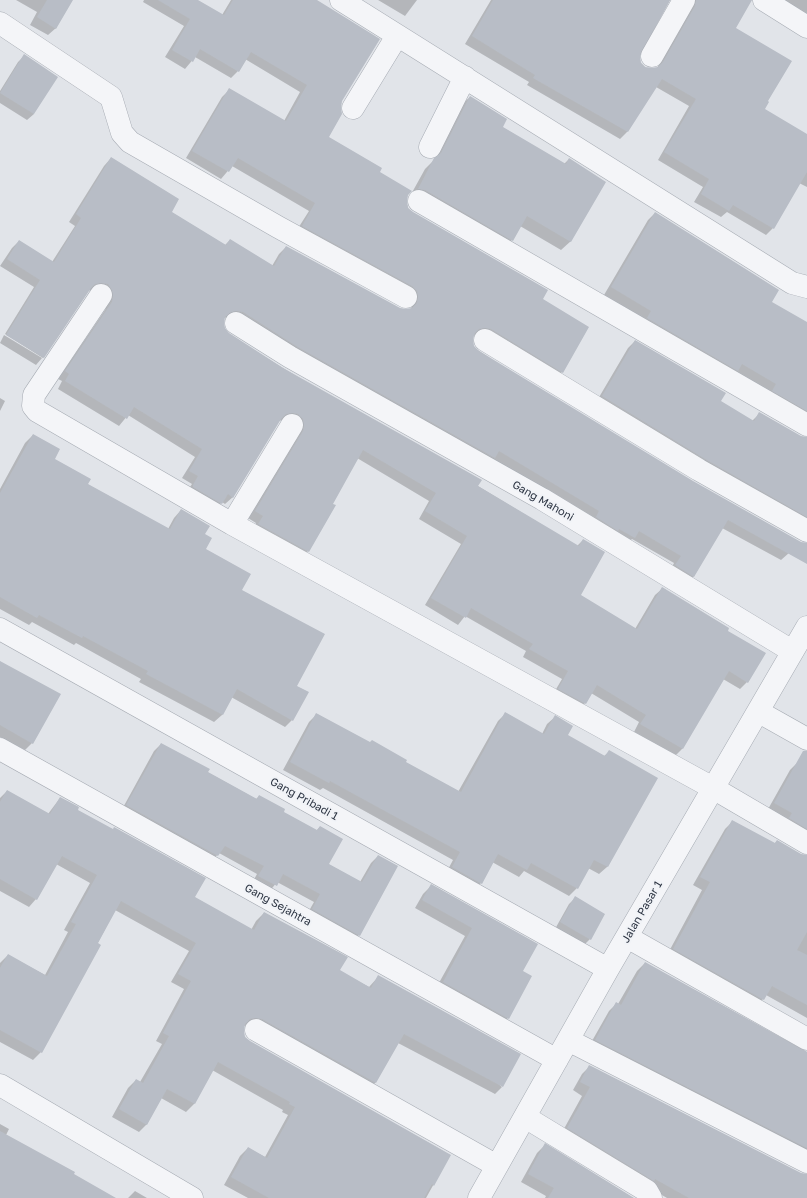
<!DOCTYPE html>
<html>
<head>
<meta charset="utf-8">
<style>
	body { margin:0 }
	canvas { display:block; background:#e1e4e9 }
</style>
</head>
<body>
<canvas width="807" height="1198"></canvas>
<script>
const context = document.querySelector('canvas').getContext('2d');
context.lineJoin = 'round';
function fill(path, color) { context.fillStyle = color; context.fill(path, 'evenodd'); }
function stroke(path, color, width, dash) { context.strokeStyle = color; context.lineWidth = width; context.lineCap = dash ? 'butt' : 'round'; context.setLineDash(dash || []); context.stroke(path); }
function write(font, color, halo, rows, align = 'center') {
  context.font = font + ' "Golos Text",sans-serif'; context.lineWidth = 4; context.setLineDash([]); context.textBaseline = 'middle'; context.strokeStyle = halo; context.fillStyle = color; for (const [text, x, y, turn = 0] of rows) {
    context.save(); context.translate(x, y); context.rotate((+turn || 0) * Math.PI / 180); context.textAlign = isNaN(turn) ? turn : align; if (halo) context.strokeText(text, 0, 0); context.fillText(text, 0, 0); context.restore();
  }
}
fill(new Path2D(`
	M 16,0 L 72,0 L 56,28 L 48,35 L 30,25 L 37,12 Z
	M 144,0 L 196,0 L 222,15 L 231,0 L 315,0 L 341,101 L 328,137 L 407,195 L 406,201 L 408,208 L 412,213 L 541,300 L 562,372 L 555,379 L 478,334 L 473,336 L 473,347 L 789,553 L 781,560 L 722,528 L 694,576 L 686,584 L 669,573 L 674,563 L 632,539 L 627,544 L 229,317 L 224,318 L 224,329 L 228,334 L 283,368 L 577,546 L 583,540 L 579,596 L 635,629 L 655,595 L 663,588 L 726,631 L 747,682 L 740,689 L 723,679 L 682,749 L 675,756 L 634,732 L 639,722 L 591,693 L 585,703 L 578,711 L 552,696 L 562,679 L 523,657 L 526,651 L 465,616 L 458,625 L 425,605 L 461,544 L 419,519 L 429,501 L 357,458 L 331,504 L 308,551 L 301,559 L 252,531 L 256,523 L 248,518 L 285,419 L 279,421 L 233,497 L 225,504 L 222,502 L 214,511 L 186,493 L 192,484 L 182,478 L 195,457 L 128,415 L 119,426 L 58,389 L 62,381 L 58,379 L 105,310 L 107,304 L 94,289 L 88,291 L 43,358 L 5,334 L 34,287 L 0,266 L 12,248 L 19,241 L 52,262 L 75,226 L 69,222 L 104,166 L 111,158 L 171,212 L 225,245 L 230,240 L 272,266 L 279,254 L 286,247 L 400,309 L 411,309 L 412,304 L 295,233 L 309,211 L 232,166 L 221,179 L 186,158 L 222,97 L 229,90 L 284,121 L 300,92 L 245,59 L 238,71 L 231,78 L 195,57 L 185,69 L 165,57 L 184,26 L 143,2 Z
	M 378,0 L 417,0 L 405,16 Z
	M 491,0 L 670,0 L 639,56 L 640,62 L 646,68 L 657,68 L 688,14 L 687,0 L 751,0 L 735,28 L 766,101 L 763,110 L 807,135 L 807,187 L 799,183 L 773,228 L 766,235 L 727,212 L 721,217 L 694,202 L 703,187 L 658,160 L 689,106 L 656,87 L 627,132 L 620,139 L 527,85 L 529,82 L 465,44 Z
	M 774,0 L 807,0 L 807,23 Z
	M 24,56 L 34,114 L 27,120 L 0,103 L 0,91 L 18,62 Z
	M 470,97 L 502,127 L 564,164 L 569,159 L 571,241 L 561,250 L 520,226 L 512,240 L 502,249 L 409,198 L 425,169 L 433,161 L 460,106 Z
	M 655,213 L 771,303 L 807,323 L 807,423 L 641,326 L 645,319 L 604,295 L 648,220 Z
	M 4,335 L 42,358 L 36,365 L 0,343 Z
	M 635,341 L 719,402 L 752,421 L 760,413 L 801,437 L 807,438 L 807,519 L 595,404 L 628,348 Z
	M 0,398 L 5,401 L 0,411 Z
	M 33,435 L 54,459 L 87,484 L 168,529 L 174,518 L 181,510 L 204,534 L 205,550 L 240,591 L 295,686 L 292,720 L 285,727 L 231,697 L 222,715 L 214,722 L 139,682 L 141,679 L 76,643 L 74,645 L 32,622 L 29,625 L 0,609 L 0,489 L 25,443 Z
	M 0,661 L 32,743 L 25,750 L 0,737 Z
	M 506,713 L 542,734 L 547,724 L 555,717 L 566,735 L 604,756 L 609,752 L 656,778 L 607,867 L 599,874 L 588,868 L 577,888 L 569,896 L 524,871 L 519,877 L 492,862 L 481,883 L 473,891 L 445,875 L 453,860 L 323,788 L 320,790 L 283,770 L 309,722 L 317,714 L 458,792 L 498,721 Z
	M 161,744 L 207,772 L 256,799 L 259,796 L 282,812 L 316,831 L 320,827 L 328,864 L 360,882 L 371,863 L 378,856 L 359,935 L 352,942 L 306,916 L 314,902 L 277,882 L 269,892 L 252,883 L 257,874 L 219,853 L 210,863 L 120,813 L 154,751 Z
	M 798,762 L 807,763 L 807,843 L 767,811 L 790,770 Z
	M 7,791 L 48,814 L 60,798 L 194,897 L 251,930 L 256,921 L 264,913 L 339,971 L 369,987 L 378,977 L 502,1087 L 495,1094 L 398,1043 L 375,1083 L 368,1091 L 248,1025 L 244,1026 L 244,1036 L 249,1042 L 450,1155 L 426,1198 L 248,1198 L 224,1185 L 240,1156 L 248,1148 L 265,1157 L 288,1115 L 282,1112 L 283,1110 L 212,1070 L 194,1104 L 186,1112 L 161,1098 L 147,1124 L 139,1132 L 112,1117 L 128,1088 L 136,1080 L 140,1082 L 162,1044 L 156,1041 L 184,989 L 171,982 L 189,951 L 115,910 L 41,1052 L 33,1060 L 0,1042 L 0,963 L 8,955 L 45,975 L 68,932 L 64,930 L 90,883 L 56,864 L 36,899 L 29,907 L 0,891 L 0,798 Z
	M 733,821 L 774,844 L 777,841 L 801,855 L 807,856 L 807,1018 L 766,995 L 756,1008 L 666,957 L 702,890 L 693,885 L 725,829 Z
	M 431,886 L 522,971 L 508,1018 L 500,1026 L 435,990 L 465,936 L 415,908 L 423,894 Z
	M 575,898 L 590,939 L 584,945 L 555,929 L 569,904 Z
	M 645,963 L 807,1052 L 807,1161 L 588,1048 L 609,1011 L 617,1003 L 618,1004 L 637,971 Z
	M 590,1066 L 801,1174 L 807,1175 L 807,1198 L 667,1198 L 560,1136 L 582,1096 L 573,1090 L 582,1074 Z
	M 0,1124 L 9,1129 L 6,1135 L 114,1198 L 0,1198 Z
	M 545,1145 L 633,1198 L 545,1198 L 546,1196 L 521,1182 L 537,1153 Z
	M 135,1191 L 147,1198 L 128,1198 Z`), '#0003');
fill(new Path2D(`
	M 47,0 L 73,0 L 56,29 L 37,17 Z
	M 158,0 L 198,0 L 224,15 L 233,0 L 317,0 L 380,39 L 342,101 L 341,108 L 342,114 L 329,137 L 382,168 L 380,172 L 412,191 L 408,195 L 407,201 L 408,208 L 413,212 L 548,290 L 543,299 L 589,327 L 563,373 L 491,329 L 485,328 L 479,329 L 475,333 L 473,339 L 474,346 L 479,351 L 693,481 L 801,542 L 807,543 L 807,564 L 728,520 L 694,577 L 675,565 L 681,556 L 639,531 L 635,538 L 619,529 L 618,531 L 596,517 L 599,511 L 499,451 L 495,458 L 296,346 L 243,312 L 237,311 L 231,312 L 225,317 L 224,323 L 225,328 L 229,333 L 283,368 L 482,480 L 478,486 L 579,546 L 583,539 L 605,552 L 581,595 L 637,629 L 662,587 L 729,628 L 728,631 L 766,653 L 748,683 L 729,671 L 683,749 L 640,724 L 646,715 L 597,685 L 586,704 L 558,689 L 568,671 L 529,649 L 533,644 L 471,608 L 466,618 L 431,598 L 467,536 L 425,511 L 436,493 L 363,450 L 333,504 L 336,505 L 309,552 L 258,524 L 263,516 L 255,511 L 303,431 L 304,426 L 303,419 L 298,414 L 293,413 L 286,414 L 281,419 L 233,498 L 228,494 L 222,504 L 193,487 L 193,485 L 198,476 L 189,471 L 202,449 L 134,407 L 127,419 L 65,381 L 69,374 L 65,371 L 112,302 L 113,296 L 112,290 L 108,284 L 101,283 L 95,284 L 91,288 L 44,358 L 6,335 L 40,280 L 7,259 L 19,240 L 54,262 L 81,218 L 76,214 L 111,157 L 179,199 L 172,212 L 226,245 L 230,239 L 274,266 L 286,246 L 400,308 L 406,309 L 412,308 L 417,303 L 418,296 L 417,291 L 412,286 L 302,226 L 315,203 L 238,158 L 229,172 L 192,151 L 229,88 L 286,121 L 307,85 L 251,52 L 239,72 L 200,49 L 193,62 L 172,50 L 190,19 Z
	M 493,0 L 670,0 L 640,56 L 641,63 L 645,67 L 652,68 L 658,67 L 663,62 L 695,6 L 696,0 L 752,0 L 736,28 L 792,61 L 768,101 L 769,102 L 765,109 L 807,134 L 807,172 L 774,229 L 733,205 L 729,211 L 701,194 L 709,179 L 664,152 L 696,99 L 662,79 L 628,132 L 533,78 L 535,75 L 472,36 Z
	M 24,54 L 58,77 L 34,114 L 0,93 Z
	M 470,96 L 507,119 L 503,127 L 566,164 L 569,158 L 606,182 L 571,242 L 527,216 L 513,241 L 425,190 L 418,189 L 434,158 L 441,153 Z
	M 655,212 L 779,290 L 772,302 L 807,322 L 807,411 L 772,391 L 776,384 L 742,364 L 738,371 L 647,318 L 651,311 L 611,287 Z
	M 635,340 L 726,393 L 721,401 L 754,421 L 759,412 L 801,436 L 807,437 L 807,517 L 705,459 L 602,396 Z
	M 33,434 L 60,449 L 55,459 L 91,479 L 88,484 L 170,529 L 181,509 L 210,526 L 205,534 L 212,538 L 206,549 L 251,574 L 242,590 L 325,634 L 297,686 L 309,692 L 293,721 L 237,689 L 223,715 L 146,674 L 148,671 L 83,636 L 82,638 L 39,615 L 37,618 L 0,597 L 0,493 Z
	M 0,661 L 61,694 L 33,744 L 0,725 Z
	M 505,712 L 544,734 L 555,715 L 573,726 L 568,735 L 605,756 L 609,750 L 658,778 L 608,867 L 594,860 L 578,889 L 531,863 L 527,870 L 498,854 L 482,884 L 452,867 L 460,852 L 330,781 L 329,783 L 290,762 L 316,713 L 370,742 L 372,740 L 407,760 L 406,762 L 461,792 Z
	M 161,743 L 210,769 L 208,772 L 257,799 L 259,795 L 285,809 L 284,812 L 317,830 L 320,826 L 343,839 L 329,864 L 362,882 L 378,855 L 398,866 L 360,936 L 312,909 L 320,894 L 283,874 L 277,886 L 258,876 L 264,866 L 225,846 L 218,856 L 126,805 Z
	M 803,751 L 807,751 L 807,829 L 789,818 L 792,813 L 774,803 Z
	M 7,790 L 50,814 L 60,797 L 79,807 L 78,810 L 113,829 L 114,827 L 206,878 L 195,897 L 254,930 L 264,912 L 348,957 L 340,970 L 371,988 L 378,975 L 521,1054 L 503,1087 L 404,1034 L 376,1083 L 262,1019 L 255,1018 L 250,1019 L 245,1024 L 244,1031 L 245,1037 L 250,1041 L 451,1155 L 434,1186 L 432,1184 L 424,1198 L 269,1198 L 231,1177 L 248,1147 L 267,1158 L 295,1107 L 289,1104 L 290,1102 L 218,1062 L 195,1104 L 167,1089 L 147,1125 L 119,1109 L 136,1079 L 143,1083 L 169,1036 L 163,1033 L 191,981 L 178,974 L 196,943 L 121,901 L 98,943 L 101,945 L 42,1053 L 0,1030 L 0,968 L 8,954 L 47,976 L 76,924 L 71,922 L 97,875 L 62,856 L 37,900 L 0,879 L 0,802 Z
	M 732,820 L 775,843 L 777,840 L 801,854 L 807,855 L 807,932 L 797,950 L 807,955 L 807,1005 L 772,986 L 764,1000 L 673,949 L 710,882 L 700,877 Z
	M 431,884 L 538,944 L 523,971 L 532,976 L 509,1019 L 443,982 L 472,928 L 422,900 Z
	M 575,896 L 605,914 L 591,940 L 560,922 Z
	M 645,962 L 807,1052 L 807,1148 L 595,1040 L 616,1002 L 621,1005 Z
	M 589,1065 L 801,1173 L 807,1174 L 807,1198 L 689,1198 L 655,1179 L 654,1181 L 567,1128 L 590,1087 L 580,1082 Z
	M 0,1131 L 75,1172 L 74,1174 L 116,1198 L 0,1198 Z
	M 545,1143 L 634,1198 L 548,1198 L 554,1188 L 528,1174 Z`), '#b8bdc6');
const minor = new Path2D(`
	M 341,0 L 792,283 L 807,287
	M 764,0 L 807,27
	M 0,23 L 111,97 L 122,133 L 130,142 L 278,227 L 406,297
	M 652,56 L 684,0
	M 353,108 L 397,36
	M 430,147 L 465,77
	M 419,201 L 807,425
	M 101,295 L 34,395 L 33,406 L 37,411 L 232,524 L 713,788 L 807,843
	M 236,323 L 290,357 L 542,499 L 792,651
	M 485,340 L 699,470 L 807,531
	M 232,524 L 292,425
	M 0,629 L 608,969
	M 759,712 L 807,739
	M 0,749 L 557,1060
	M 627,937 L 807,1039
	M 256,1030 L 497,1166
	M 568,1040 L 807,1162
	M 0,1085 L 192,1198
	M 525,1117 L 647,1191 L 651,1198
	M 479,1198 L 608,969 L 807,627`);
stroke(minor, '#a6abb3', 23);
stroke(minor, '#f4f5f8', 22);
write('11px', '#2a3240', '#f1f3f7', [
	["Gang Mahoni",543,501,30],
	["Gang Pribadi 1",304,799,29],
	["Gang Sejahtra",278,905,29],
	["Jalan Pasar 1",642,912,-60]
]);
</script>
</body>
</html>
